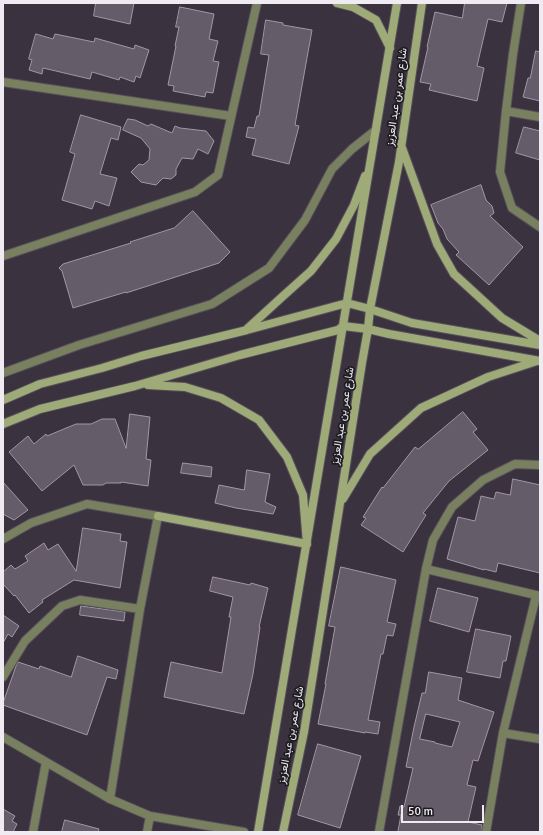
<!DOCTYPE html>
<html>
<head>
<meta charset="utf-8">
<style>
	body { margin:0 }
	#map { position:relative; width:543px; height:835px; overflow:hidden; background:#3a323e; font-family:Signika,sans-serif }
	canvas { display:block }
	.frame { position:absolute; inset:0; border:4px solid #f0ebf3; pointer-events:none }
	.scale { position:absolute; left:401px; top:805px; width:83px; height:18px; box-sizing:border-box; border:2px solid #f0ebf3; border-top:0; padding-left:5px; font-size:12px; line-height:14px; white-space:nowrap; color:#f0ebf3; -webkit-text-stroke:3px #1f1c21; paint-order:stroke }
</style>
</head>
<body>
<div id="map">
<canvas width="543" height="835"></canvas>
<div class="frame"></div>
<div class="scale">50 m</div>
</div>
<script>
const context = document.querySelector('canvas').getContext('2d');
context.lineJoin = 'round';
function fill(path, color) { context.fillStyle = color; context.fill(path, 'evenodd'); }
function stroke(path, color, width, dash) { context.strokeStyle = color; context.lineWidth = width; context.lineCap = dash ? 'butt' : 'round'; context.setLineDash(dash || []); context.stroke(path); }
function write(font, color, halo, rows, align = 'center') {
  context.font = font + ' Signika,Vazirmatn,sans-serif'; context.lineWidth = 3.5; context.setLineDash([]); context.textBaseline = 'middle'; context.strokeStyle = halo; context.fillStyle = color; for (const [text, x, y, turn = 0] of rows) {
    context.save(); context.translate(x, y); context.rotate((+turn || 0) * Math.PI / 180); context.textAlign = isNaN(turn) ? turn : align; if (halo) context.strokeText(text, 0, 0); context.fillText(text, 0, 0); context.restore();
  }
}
const building = new Path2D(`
	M 96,3 L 134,3 L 130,24 L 94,16 Z
	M 465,3 L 507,3 L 502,22 L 488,19 L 477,66 L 484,68 L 477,101 L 429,90 L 431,84 L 420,82 L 428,47 L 427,47 L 435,12 L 462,18 Z
	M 180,7 L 214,14 L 209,39 L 218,41 L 213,61 L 219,62 L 213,93 L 206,92 L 205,97 L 173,91 L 174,86 L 168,85 L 176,46 L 175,46 L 179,27 L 176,27 Z
	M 266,20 L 283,23 L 283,25 L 312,30 L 295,125 L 299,126 L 289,164 L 252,155 L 256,139 L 246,137 L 248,127 L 254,128 L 257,116 L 259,116 L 269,55 L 261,54 Z
	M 36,34 L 53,39 L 55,34 L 94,42 L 95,38 L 134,49 L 135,45 L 149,50 L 140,78 L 136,76 L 134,82 L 120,77 L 119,80 L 92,72 L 90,79 L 43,68 L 42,74 L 29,70 L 32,60 L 29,59 Z
	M 536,51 L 540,52 L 540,101 L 523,97 L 528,78 L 530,78 Z
	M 81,115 L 121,127 L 118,140 L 111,138 L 100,174 L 117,178 L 109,206 L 95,201 L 92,209 L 62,200 L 75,154 L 70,152 Z
	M 128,119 L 135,120 L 148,126 L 151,124 L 172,133 L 175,126 L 180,128 L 206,131 L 214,141 L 208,154 L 198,149 L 193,159 L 182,158 L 176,169 L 176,175 L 171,179 L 163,178 L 156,185 L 141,182 L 131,172 L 139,164 L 143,165 L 149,160 L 150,149 L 141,138 L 123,130 Z
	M 524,127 L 540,131 L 540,160 L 516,153 Z
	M 481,185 L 486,200 L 492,206 L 494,213 L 490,216 L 523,247 L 489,285 L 456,255 L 459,252 L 447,239 L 443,229 L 438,223 L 431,205 Z
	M 193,211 L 230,252 L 219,263 L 126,293 L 126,292 L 73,308 L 62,271 L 59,268 L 63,264 L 131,243 L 130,242 L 174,228 Z
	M 463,412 L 477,429 L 473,432 L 488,450 L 449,481 L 423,513 L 426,515 L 403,552 L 361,525 L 366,518 L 363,517 L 382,487 L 383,488 L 415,447 L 418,449 Z
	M 130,414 L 150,417 L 146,459 L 151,460 L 148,486 L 121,482 L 121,483 L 106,483 L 103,485 L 83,485 L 74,465 L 42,491 L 9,452 L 28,436 L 34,444 L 46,434 L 47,436 L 76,424 L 91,424 L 102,419 L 115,419 L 126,448 Z
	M 183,463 L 212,467 L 211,477 L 181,473 Z
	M 247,470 L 270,474 L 265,502 L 276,507 L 273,514 L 236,508 L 215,503 L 219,485 L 244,490 Z
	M 513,479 L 540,485 L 540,573 L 498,563 L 496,572 L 484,569 L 484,570 L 447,559 L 458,517 L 475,521 L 481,496 L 494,499 L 496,492 L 510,495 Z
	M 3,482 L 28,510 L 14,520 L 3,514 Z
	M 83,528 L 121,534 L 120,541 L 127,542 L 120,588 L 74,580 L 42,600 L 43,602 L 29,613 L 15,595 L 14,596 L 3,584 L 3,572 L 11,565 L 15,569 L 28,561 L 25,556 L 44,543 L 48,550 L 58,544 L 76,571 Z
	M 341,567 L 396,580 L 387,622 L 396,624 L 393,636 L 387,635 L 383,654 L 381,654 L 368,720 L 380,722 L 378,734 L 365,732 L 365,733 L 318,724 L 326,684 L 325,684 L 335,627 L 329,626 Z
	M 213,577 L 250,585 L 251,583 L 268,588 L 259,627 L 260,627 L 253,674 L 244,714 L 164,697 L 171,662 L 222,673 L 231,617 L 229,617 L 233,597 L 210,591 Z
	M 438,588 L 478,598 L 469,632 L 430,621 Z
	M 81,606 L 125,612 L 124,621 L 80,615 Z
	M 3,615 L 19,626 L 12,637 L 8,634 L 3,643 Z
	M 476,629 L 511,636 L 506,661 L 503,661 L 500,678 L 467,672 Z
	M 78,656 L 118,670 L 116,679 L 107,677 L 87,735 L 3,705 L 3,703 L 16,666 L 18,662 L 39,669 L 40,666 L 71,677 Z
	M 429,672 L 462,678 L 458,700 L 494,712 L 478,761 L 473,760 L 467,785 L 476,787 L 468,822 L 482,825 L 481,832 L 399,832 L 398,831 L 401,815 L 398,815 L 400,806 L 404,807 L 413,768 L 406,767 L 414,727 L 422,693 L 425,693 ZM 426,714 L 460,722 L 452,747 L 435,743 L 435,742 L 420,739 Z
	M 318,744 L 361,756 L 340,828 L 298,815 Z
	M 3,809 L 15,816 L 12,821 L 17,824 L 13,832 L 7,831 L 7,832 L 3,832 Z
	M 65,820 L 99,829 L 98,832 L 62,832 Z`);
fill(building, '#645c69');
stroke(building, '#a197a6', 1);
const street = new Path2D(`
	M 521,3 L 513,54 L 506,111 L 500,172 L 512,208 L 540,227
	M 3,82 L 231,116
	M 506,111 L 540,117
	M 3,256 L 195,192 L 218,175 L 257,3
	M 3,373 L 79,345 L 212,304 L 269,268 L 305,220 L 332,169 L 352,149 L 376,130
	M 3,539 L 31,523 L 87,504 L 158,516 L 140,609 L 110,799
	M 426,569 L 540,596
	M 3,677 L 25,641 L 62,606 L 80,600 L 140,609
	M 503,733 L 540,739
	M 3,737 L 110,799 L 150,816 L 244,832
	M 33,832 L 46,762
	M 147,832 L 150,816
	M 379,832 L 426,569 L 433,540 L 452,507 L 483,480 L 515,464 L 540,465
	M 486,832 L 503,733 L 536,596`);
const secondary = new Path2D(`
	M 337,3 L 353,7 L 376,20 L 390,48
	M 401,145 L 437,244 L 454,274 L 502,318 L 540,341
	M 247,329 L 282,297 L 311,271 L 336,239 L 354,205 L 365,176
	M 148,385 L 185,387 L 221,398 L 259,420 L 287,457 L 303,495 L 307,544 L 158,516
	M 3,400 L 40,384 L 102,368 L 141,356 L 247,330 L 347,303 L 370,309 L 412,323 L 540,345
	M 3,424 L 40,409 L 135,386 L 240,355 L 338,330 L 343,326 L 368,329 L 389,334 L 540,361
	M 343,499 L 370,454 L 421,408 L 488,377 L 537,361
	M 258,832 L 397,3
	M 283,832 L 304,732 L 362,363 L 368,329 L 370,309 L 399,162 L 422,3`);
stroke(street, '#57505b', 10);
stroke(secondary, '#57505b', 10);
stroke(street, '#798060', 8);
stroke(secondary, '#9eaa77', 8);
write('11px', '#f0ebf3', '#1f1c21', [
	["شارع عمر بن عبد العزيز",397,97,-82],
	["شارع عمر بن عبد العزيز",343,416,-81],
	["شارع عمر بن عبد العزيز",291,735,-79]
]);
</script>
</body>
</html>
